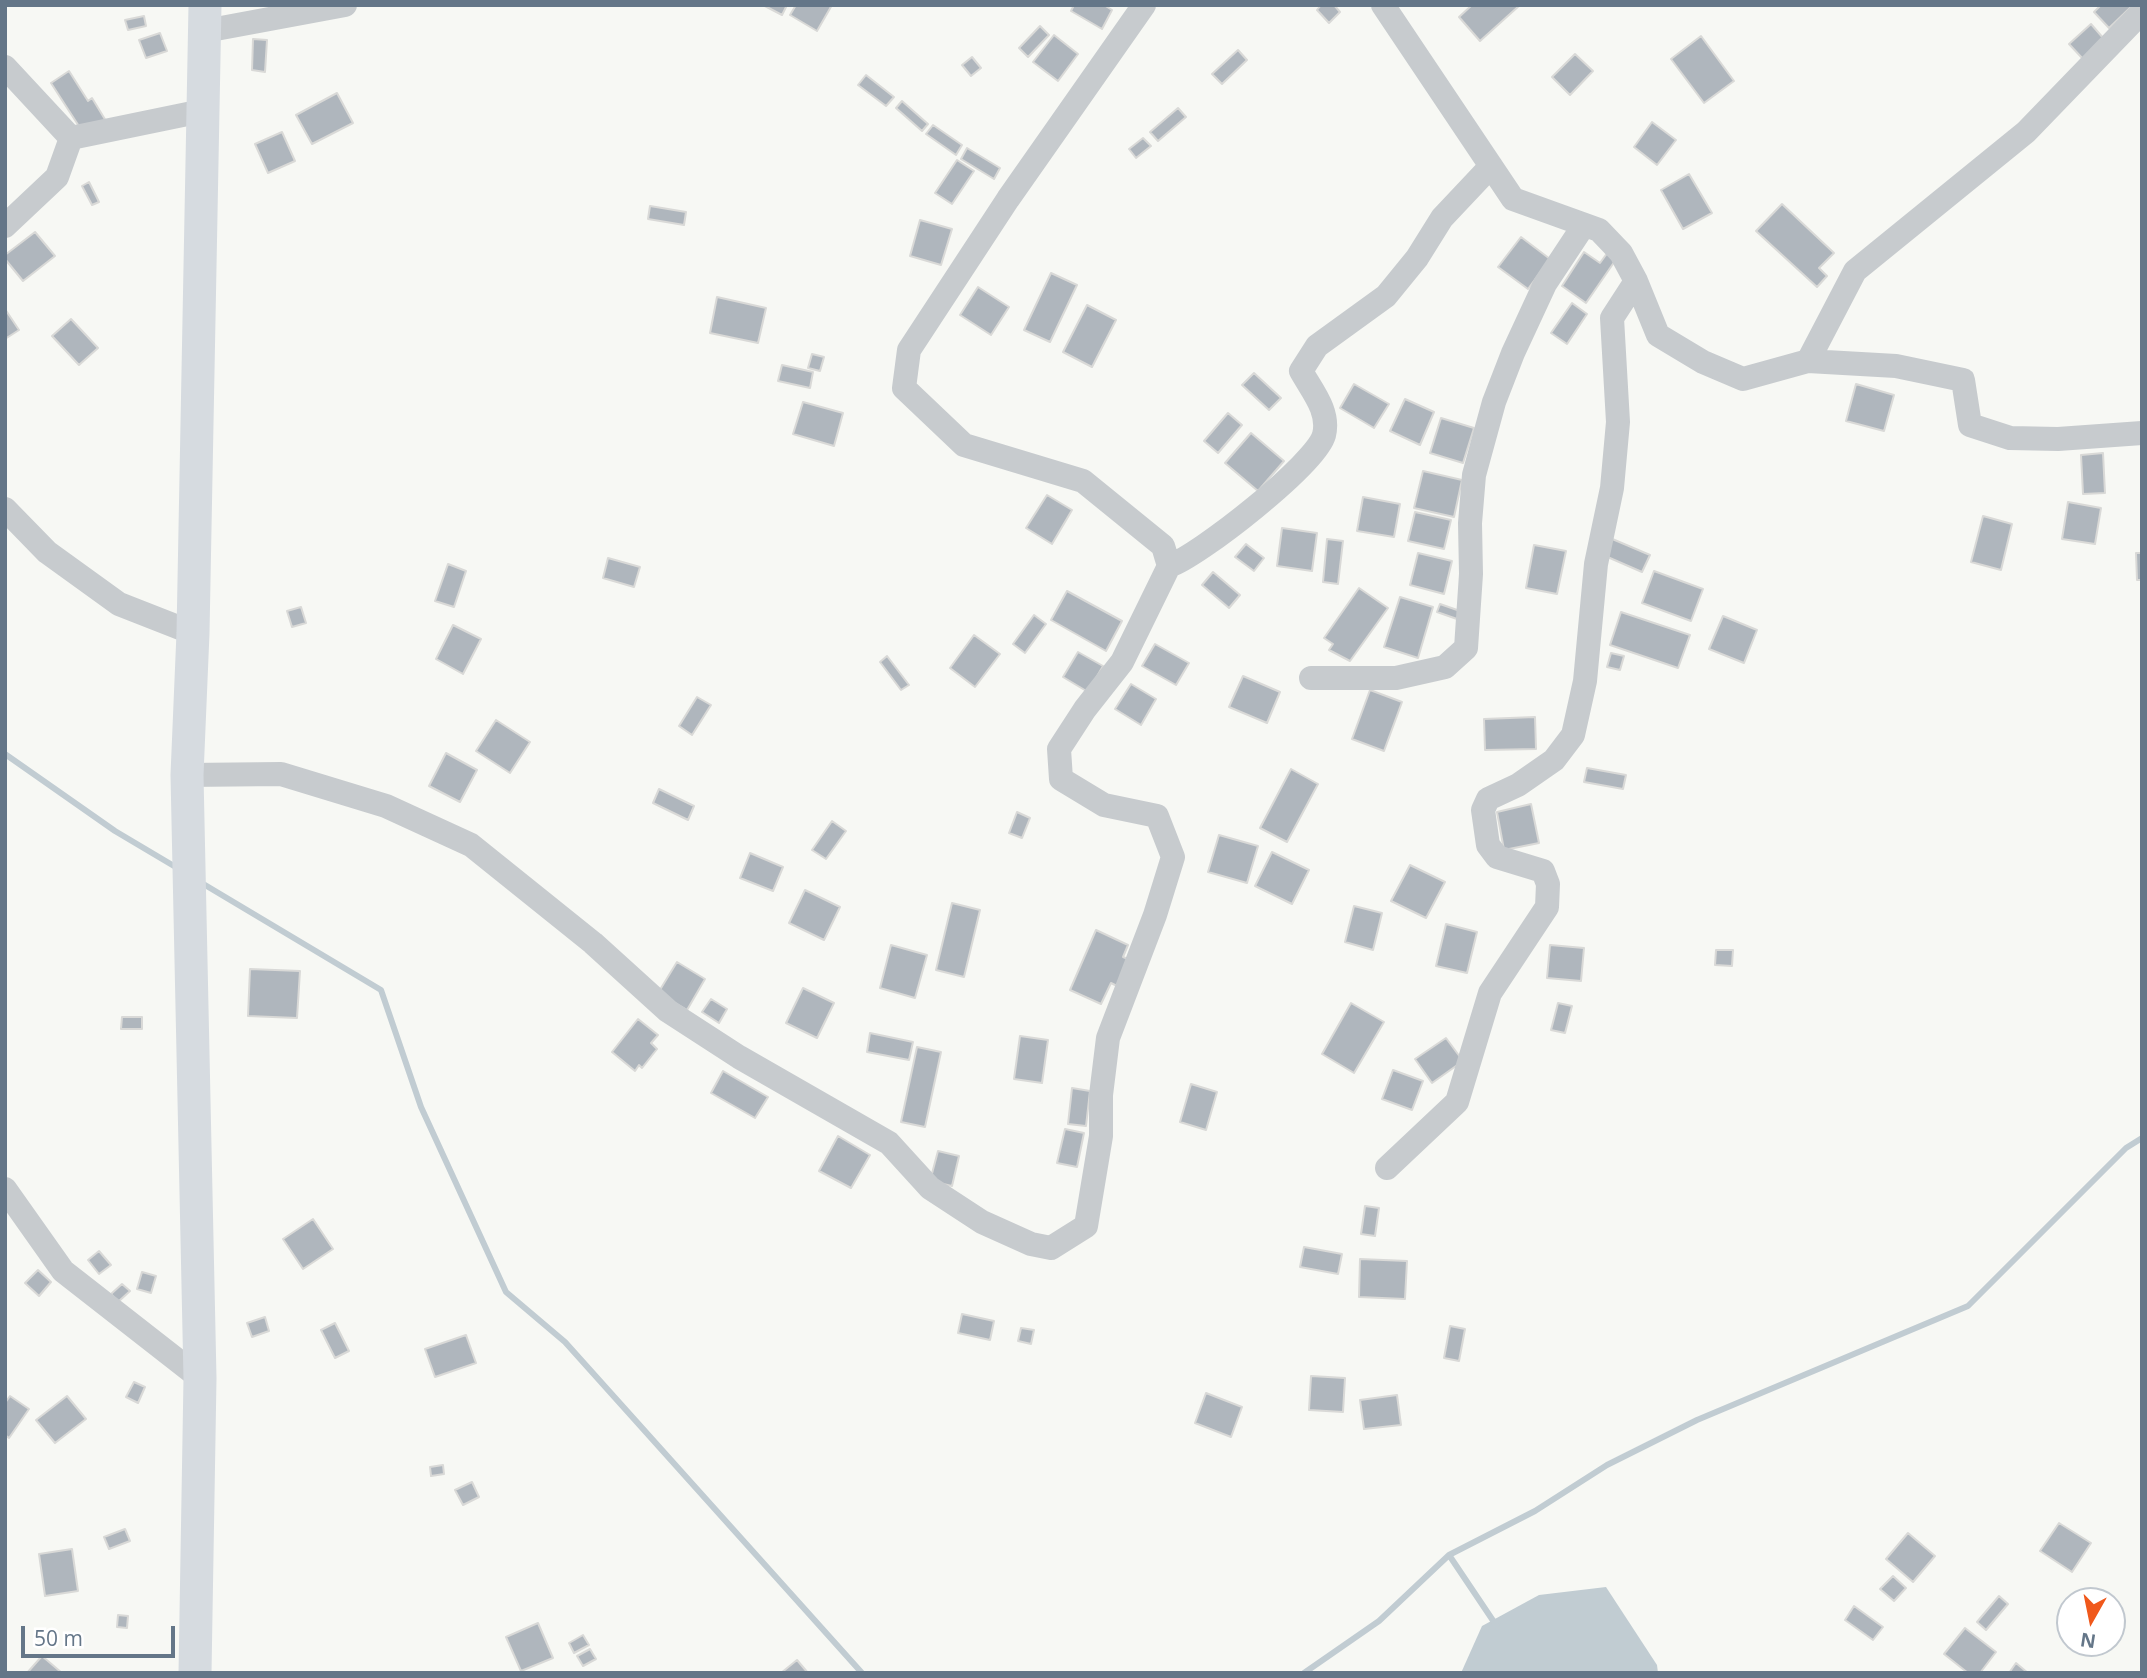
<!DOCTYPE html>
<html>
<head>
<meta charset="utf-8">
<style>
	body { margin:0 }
	#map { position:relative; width:2147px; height:1678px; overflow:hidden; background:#f7f8f4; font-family:"Open Sans",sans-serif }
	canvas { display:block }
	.frame { position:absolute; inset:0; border:7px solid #647688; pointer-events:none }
	.north { position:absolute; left:2056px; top:1587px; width:70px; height:70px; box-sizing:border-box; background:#fff; border:2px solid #c1c8cf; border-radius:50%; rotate:189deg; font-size:19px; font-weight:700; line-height:28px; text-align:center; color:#647688 }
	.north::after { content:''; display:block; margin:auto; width:24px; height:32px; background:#f0581b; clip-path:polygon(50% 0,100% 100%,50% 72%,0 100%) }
	.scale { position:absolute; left:21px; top:1626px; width:154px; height:32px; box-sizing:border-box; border:4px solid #647688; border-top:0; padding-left:9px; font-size:21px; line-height:24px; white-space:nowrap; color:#647688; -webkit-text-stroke:5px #fff; paint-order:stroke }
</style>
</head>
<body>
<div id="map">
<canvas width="2147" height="1678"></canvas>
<div class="frame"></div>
<div class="north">N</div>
<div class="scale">50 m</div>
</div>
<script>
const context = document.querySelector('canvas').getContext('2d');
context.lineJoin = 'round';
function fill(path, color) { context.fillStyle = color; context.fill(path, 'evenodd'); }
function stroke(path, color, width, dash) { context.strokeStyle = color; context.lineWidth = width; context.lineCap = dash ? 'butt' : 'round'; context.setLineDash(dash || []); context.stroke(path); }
fill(new Path2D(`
	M 1606,1587 L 1657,1665 L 1658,1673 L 1461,1673 L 1482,1626 L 1539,1595 Z`), '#c1ccd2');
stroke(new Path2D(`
	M 5,754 L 115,831 L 179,869
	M 200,882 L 381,990 L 421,1107 L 506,1292 L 565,1342 L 862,1673
	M 1449,1555 L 1496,1625
	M 1304,1673 L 1379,1621 L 1449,1555 L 1535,1511 L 1607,1465 L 1697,1420 L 1968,1306 L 2126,1148 L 2142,1138`), '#c1ccd2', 6);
const building = new Path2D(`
	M 763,5 L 787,5 L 782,15 Z
	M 796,5 L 832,5 L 817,31 L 790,15 Z
	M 1074,5 L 1104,5 L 1112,10 L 1102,29 L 1071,11 Z
	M 1321,5 L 1334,5 L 1340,12 L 1329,23 L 1317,10 Z
	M 1472,5 L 1520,5 L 1480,41 L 1459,17 Z
	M 2101,5 L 2133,5 L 2109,28 L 2094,12 Z
	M 144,16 L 146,26 L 128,30 L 125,20 Z
	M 2091,24 L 2104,39 L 2083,59 L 2069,44 Z
	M 1040,26 L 1049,35 L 1028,57 L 1019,48 Z
	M 160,33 L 167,51 L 146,58 L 139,40 Z
	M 1054,35 L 1078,54 L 1058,81 L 1033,62 Z
	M 1701,36 L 1734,81 L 1704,103 L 1671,59 Z
	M 253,39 L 267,40 L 265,72 L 252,70 Z
	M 1238,50 L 1247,60 L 1222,84 L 1212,74 Z
	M 1575,54 L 1593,71 L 1570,95 L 1552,77 Z
	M 972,57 L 981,68 L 971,76 L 962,65 Z
	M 69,71 L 88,101 L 92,98 L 106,121 L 84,134 L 51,83 Z
	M 866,75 L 894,97 L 886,106 L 858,85 Z
	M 337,93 L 353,123 L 312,144 L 296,115 Z
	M 902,101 L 928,124 L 922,131 L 896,108 Z
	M 1178,108 L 1186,117 L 1158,141 L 1150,132 Z
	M 1652,122 L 1676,140 L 1657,165 L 1634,147 Z
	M 933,125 L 962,145 L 956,155 L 926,134 Z
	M 282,132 L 295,161 L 268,173 L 255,144 Z
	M 1143,138 L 1151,146 L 1136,158 L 1129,149 Z
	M 967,148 L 1000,168 L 994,179 L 961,159 Z
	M 957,160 L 974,171 L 952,204 L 935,193 Z
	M 1689,174 L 1712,213 L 1683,229 L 1661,190 Z
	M 89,182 L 99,202 L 92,205 L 82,186 Z
	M 1782,204 L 1834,253 L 1819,268 L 1827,276 L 1817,287 L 1756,231 Z
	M 650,206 L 686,212 L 684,225 L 648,219 Z
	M 920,220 L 952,229 L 941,265 L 910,256 Z
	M 35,232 L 55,256 L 23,281 L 5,259 L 5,255 Z
	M 1521,237 L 1550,259 L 1528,289 L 1498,267 Z
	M 1584,252 L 1600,263 L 1608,252 L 1617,258 L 1586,303 L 1562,286 Z
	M 1051,273 L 1077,285 L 1050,342 L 1024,330 Z
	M 978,287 L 1009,307 L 991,335 L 960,315 Z
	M 717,297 L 766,308 L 758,343 L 710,333 Z
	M 1572,303 L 1587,314 L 1567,344 L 1551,333 Z
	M 1087,305 L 1116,320 L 1092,367 L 1063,352 Z
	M 5,309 L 19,330 L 5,339 Z
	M 71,319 L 98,348 L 79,365 L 52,336 Z
	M 812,354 L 824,357 L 820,371 L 808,368 Z
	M 782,365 L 813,372 L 810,388 L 778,381 Z
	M 1254,373 L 1281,398 L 1269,410 L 1242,385 Z
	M 1354,384 L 1389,404 L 1374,428 L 1340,408 Z
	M 1856,384 L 1894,395 L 1884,431 L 1846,421 Z
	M 1405,399 L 1434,412 L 1420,445 L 1390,431 Z
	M 803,402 L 843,413 L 834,446 L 793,434 Z
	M 1228,413 L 1242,425 L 1218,453 L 1204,441 Z
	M 1441,418 L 1474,428 L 1463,463 L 1430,453 Z
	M 1251,433 L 1284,461 L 1258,491 L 1225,463 Z
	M 2103,453 L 2105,493 L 2083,494 L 2081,455 Z
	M 1423,471 L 1462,480 L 1454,517 L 1414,508 Z
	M 1047,495 L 1072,510 L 1052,544 L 1026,528 Z
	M 1363,497 L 1400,504 L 1394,537 L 1357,531 Z
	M 2068,502 L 2101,508 L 2095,544 L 2062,539 Z
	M 1415,512 L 1451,520 L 1444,549 L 1408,541 Z
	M 1983,516 L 2012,524 L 2001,570 L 1971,562 Z
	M 1282,528 L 1317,533 L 1312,571 L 1277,566 Z
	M 1610,538 L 1650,555 L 1642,572 L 1603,555 Z
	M 1327,539 L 1343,541 L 1338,584 L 1323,582 Z
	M 1246,544 L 1264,558 L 1254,571 L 1235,557 Z
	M 1534,545 L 1566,551 L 1557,594 L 1526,588 Z
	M 1418,553 L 1452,561 L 1444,594 L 1410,585 Z
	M 2136,553 L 2142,553 L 2142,580 L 2137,580 Z
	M 608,558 L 640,567 L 634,587 L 603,578 Z
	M 448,564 L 466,571 L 454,607 L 435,601 Z
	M 1654,571 L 1703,589 L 1691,621 L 1642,603 Z
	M 1213,572 L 1240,595 L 1229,608 L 1202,585 Z
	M 1359,588 L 1388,608 L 1350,661 L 1329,650 L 1333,644 L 1324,638 Z
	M 1067,591 L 1122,621 L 1106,651 L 1051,620 Z
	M 1400,597 L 1433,607 L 1418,658 L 1384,647 Z
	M 1440,604 L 1460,611 L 1457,619 L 1437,612 Z
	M 301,607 L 306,623 L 292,627 L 287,611 Z
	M 1621,612 L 1690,635 L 1678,668 L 1610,645 Z
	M 1034,615 L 1046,624 L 1025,653 L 1013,644 Z
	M 1723,616 L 1757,630 L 1744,663 L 1709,649 Z
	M 453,625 L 481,639 L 463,674 L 436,659 Z
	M 974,635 L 1000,654 L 975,687 L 950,668 Z
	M 1155,644 L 1189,663 L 1176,685 L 1142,666 Z
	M 1078,652 L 1103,666 L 1088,692 L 1063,677 Z
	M 1611,653 L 1624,656 L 1620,670 L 1607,667 Z
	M 887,656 L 909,685 L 901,690 L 880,662 Z
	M 1243,676 L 1280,692 L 1267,723 L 1229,707 Z
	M 1131,684 L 1156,699 L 1141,725 L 1115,709 Z
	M 1370,690 L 1402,702 L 1384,751 L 1352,739 Z
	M 697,697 L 711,705 L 692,735 L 679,726 Z
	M 1535,717 L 1536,749 L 1485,750 L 1484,719 Z
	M 496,720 L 530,742 L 510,773 L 476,751 Z
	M 446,753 L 477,770 L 460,802 L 429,786 Z
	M 1587,768 L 1626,775 L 1623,789 L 1584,782 Z
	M 1291,769 L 1318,784 L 1287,842 L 1260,828 Z
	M 659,789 L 694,806 L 688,820 L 653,803 Z
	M 1531,804 L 1539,843 L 1504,850 L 1497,812 Z
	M 1017,812 L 1030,818 L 1022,838 L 1009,833 Z
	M 832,821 L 846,831 L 826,859 L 812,850 Z
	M 1219,835 L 1258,846 L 1247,883 L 1208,872 Z
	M 1272,852 L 1309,870 L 1292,904 L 1255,886 Z
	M 750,853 L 783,867 L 773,891 L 740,878 Z
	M 1410,865 L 1445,882 L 1426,918 L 1391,901 Z
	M 805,890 L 840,907 L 824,940 L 789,923 Z
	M 952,903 L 980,910 L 964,977 L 936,970 Z
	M 1354,906 L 1382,913 L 1373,950 L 1345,942 Z
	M 1446,924 L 1477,932 L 1467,973 L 1436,966 Z
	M 1096,930 L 1128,945 L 1123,957 L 1128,959 L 1117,986 L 1111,983 L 1101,1004 L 1070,990 Z
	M 891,945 L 927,955 L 915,998 L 880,988 Z
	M 1550,945 L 1584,948 L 1581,981 L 1547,978 Z
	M 1716,950 L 1733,950 L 1732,966 L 1715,965 Z
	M 677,962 L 705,979 L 687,1010 L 658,993 Z
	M 250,969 L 300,971 L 297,1018 L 248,1016 Z
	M 803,988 L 834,1003 L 817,1038 L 786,1023 Z
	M 711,999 L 727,1009 L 719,1023 L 702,1012 Z
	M 1351,1003 L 1384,1022 L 1354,1073 L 1322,1054 Z
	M 1558,1003 L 1572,1006 L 1565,1033 L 1551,1030 Z
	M 122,1017 L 142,1017 L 142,1029 L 121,1029 Z
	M 638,1019 L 658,1035 L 651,1043 L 657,1049 L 642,1068 L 639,1065 L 635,1071 L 612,1052 Z
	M 870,1033 L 913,1042 L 909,1060 L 867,1052 Z
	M 1020,1036 L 1048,1040 L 1042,1083 L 1014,1079 Z
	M 1446,1038 L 1463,1061 L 1432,1083 L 1415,1059 Z
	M 917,1047 L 941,1052 L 925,1127 L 901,1122 Z
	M 1393,1070 L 1423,1081 L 1412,1110 L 1382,1099 Z
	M 723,1071 L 768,1097 L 755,1118 L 711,1093 Z
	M 1191,1084 L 1217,1092 L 1206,1130 L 1180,1122 Z
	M 1072,1088 L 1090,1091 L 1086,1126 L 1068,1124 Z
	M 1065,1129 L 1084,1133 L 1077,1167 L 1057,1163 Z
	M 838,1136 L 870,1155 L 851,1188 L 819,1171 Z
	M 938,1151 L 959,1156 L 952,1186 L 930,1181 Z
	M 1365,1206 L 1379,1208 L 1375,1236 L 1361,1234 Z
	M 313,1219 L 333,1249 L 303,1269 L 283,1239 Z
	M 1304,1247 L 1342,1254 L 1338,1274 L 1300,1267 Z
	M 99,1251 L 111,1265 L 99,1274 L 88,1260 Z
	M 1360,1259 L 1407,1261 L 1405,1299 L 1359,1297 Z
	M 38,1270 L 51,1282 L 39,1296 L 25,1283 Z
	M 142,1272 L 156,1276 L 151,1293 L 137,1289 Z
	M 122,1284 L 130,1291 L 118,1302 L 111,1294 Z
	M 962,1314 L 994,1321 L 990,1340 L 958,1333 Z
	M 265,1317 L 269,1331 L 252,1337 L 247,1323 Z
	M 335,1323 L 349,1351 L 335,1358 L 321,1330 Z
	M 1450,1326 L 1465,1329 L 1459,1361 L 1444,1358 Z
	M 1021,1328 L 1034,1330 L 1031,1344 L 1018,1341 Z
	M 466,1335 L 476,1363 L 435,1377 L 425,1349 Z
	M 1311,1376 L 1345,1378 L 1343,1412 L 1309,1410 Z
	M 134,1382 L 145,1387 L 138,1403 L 126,1397 Z
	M 1206,1393 L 1242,1407 L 1231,1437 L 1195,1423 Z
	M 1397,1395 L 1401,1425 L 1364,1429 L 1360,1400 Z
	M 10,1396 L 29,1409 L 9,1438 L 5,1435 L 5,1403 Z
	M 67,1396 L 86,1419 L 55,1443 L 36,1420 Z
	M 443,1465 L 444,1474 L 431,1476 L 430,1467 Z
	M 472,1482 L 479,1497 L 463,1505 L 455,1490 Z
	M 2059,1523 L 2091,1543 L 2072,1572 L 2040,1551 Z
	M 125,1529 L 130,1541 L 109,1549 L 104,1537 Z
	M 1908,1533 L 1935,1556 L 1913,1582 L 1886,1559 Z
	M 72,1549 L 78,1591 L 45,1596 L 39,1554 Z
	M 1893,1576 L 1906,1588 L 1894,1601 L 1880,1589 Z
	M 1999,1596 L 2008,1604 L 1986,1630 L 1977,1622 Z
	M 1854,1606 L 1883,1627 L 1873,1640 L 1845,1620 Z
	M 118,1615 L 128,1616 L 127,1628 L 117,1627 Z
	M 538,1623 L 553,1658 L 521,1671 L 506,1637 Z
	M 1965,1628 L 1996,1652 L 1980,1673 L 1968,1673 L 1944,1654 Z
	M 583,1635 L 589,1645 L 574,1653 L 569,1643 Z
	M 590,1649 L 596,1659 L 583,1666 L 577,1656 Z
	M 42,1656 L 62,1673 L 27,1673 Z
	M 797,1660 L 808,1673 L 781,1673 Z
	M 2016,1663 L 2028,1673 L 2009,1673 Z`);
fill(building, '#afb6bd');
stroke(building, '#d9d9d7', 2);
stroke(new Path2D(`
	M 1383,5 L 1513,199 L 1599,230 L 1621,253 L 1636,281 L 1658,335 L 1703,362 L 1743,379 L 1808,361 L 1896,366 L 1963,380 L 1970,425 L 2010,438 L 2058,439 L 2142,433
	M 205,31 L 345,5
	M 5,67 L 71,138 L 202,111
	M 5,226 L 57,177 L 71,138
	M 1808,361 L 1855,271 L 2026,132 L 2142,12
	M 5,509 L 47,552 L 119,604 L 193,633
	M 1169,566 C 1199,556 1316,464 1324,435 C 1330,411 1312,391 1301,371 L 1317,346 L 1386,296 L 1417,258 L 1442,218 L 1491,166
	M 1311,678 L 1396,678 L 1445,667 L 1466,648 L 1471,574 L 1470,523 L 1474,475 L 1494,402 L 1513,353 L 1545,284 L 1584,225
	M 187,775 L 281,774 L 386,806 L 471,845 L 593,943 L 668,1011 L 739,1057 L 889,1143 L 930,1188 L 982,1222 L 1031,1244 L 1051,1248 L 1086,1226 L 1101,1136 L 1101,1095 L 1108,1038 L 1155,915 L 1173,857 L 1157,816 L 1104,805 L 1061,779 L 1059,749 L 1085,709 L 1122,662 L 1169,566 L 1163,546 L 1083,481 L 964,445 L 904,388 L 909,350 L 1008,199 L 1144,5
	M 1387,1168 L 1457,1102 L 1490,993 L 1547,907 L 1548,884 L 1543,871 L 1497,857 L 1488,845 L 1483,810 L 1488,799 L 1518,785 L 1554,760 L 1573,735 L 1585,681 L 1596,564 L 1612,488 L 1618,422 L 1612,318 L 1636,281
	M 5,1189 L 63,1271 L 200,1378`), '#c7cbce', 24);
stroke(new Path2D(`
	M 195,1673 L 200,1378 L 187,775 L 193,633 L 205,5`), '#d6dbe0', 33);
</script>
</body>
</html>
